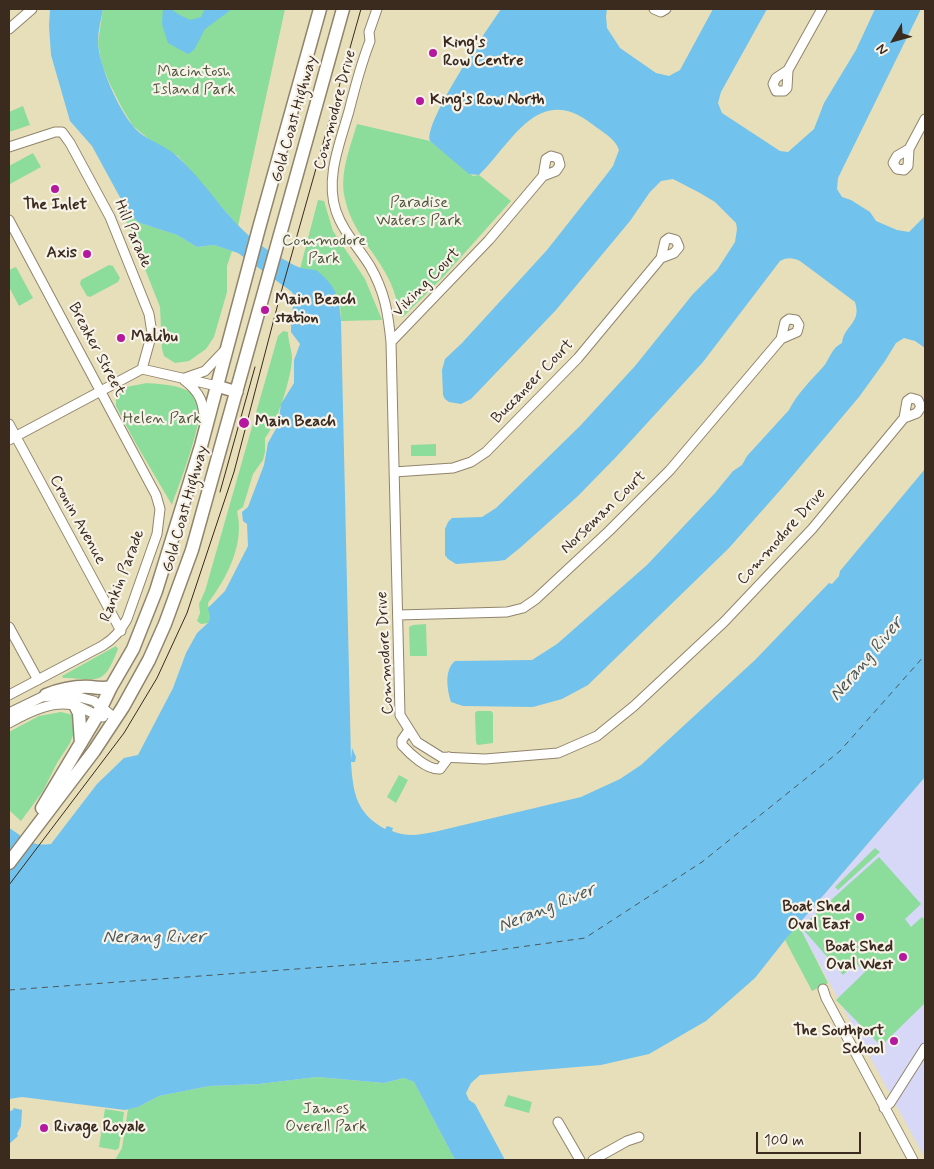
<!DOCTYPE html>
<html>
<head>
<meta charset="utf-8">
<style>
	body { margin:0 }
	#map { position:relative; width:934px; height:1169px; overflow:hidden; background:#e7dfba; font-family:Mynerve,sans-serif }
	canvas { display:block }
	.frame { position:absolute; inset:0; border:10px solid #3b2a1e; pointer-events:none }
	.north { position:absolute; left:869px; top:15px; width:50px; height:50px; -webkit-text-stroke:4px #f7f3e8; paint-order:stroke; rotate:232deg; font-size:14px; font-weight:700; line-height:20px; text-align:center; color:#3b2a1e }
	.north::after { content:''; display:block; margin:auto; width:18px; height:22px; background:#3b2a1e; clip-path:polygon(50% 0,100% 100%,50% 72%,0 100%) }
	.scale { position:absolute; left:756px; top:1132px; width:105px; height:22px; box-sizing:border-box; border:2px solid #3b2a1e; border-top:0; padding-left:6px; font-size:15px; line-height:18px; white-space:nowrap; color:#3b2a1e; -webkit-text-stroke:4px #f7f3e8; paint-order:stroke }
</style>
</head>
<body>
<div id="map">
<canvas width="934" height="1169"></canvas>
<div class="frame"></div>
<div class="north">N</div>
<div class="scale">100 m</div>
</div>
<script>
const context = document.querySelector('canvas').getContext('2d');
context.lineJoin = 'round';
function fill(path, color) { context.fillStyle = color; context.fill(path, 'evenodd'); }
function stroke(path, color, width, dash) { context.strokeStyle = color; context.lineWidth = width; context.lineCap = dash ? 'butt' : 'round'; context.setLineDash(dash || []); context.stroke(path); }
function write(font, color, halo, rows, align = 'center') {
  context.font = font + ' Mynerve,sans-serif'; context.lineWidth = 4.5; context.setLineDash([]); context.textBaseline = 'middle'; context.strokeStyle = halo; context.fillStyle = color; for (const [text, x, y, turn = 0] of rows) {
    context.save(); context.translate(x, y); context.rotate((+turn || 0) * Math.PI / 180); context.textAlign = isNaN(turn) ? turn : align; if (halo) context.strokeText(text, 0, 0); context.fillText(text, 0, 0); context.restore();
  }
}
fill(new Path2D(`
	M 925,777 L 925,1158 L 798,925 Z`), '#d7d7f8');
fill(new Path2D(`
	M 103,9 L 285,9 L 238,226 L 178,156 L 150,140 L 133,126 L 122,108 L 109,82 L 102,65 L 98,43 Z
	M 23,106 L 30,125 L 9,132 L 9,112 Z
	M 357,124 L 430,141 L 473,176 L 479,175 L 511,201 L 444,276 L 403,317 L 399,316 C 396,266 354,243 345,199 C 339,174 350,148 357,124 Z
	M 33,153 L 41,167 L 10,184 L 9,166 Z
	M 318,200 L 324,201 L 333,231 L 365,279 L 382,320 L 341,321 L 340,302 L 300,269 Z
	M 129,214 L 140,223 L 177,235 L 197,247 L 214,245 L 232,251 L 227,266 L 227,292 L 214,337 L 206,349 L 189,361 L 175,363 L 164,356 L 162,349 L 160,307 L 126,221 Z
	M 109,265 L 113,266 L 120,278 L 118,282 L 90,297 L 87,296 L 80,284 L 81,280 Z
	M 16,267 L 33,298 L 19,306 L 9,287 L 9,270 Z
	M 283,331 L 288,332 C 288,341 292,350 292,359 C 291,378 277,424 265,438 L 265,452 L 263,460 L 253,474 L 243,507 L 237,511 C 245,544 227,578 208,603 L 210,617 L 208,623 L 201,624 L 197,621 L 200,613 L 199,604 L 205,591 L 278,336 Z
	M 147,383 C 159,384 183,385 192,394 C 194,396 198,400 199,403 C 204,421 179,485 172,505 L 135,442 L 116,406 L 116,399 L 121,388 Z
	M 436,444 L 436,456 L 411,456 L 411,445 Z
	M 426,624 L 427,656 L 410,656 L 409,627 L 413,625 Z
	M 116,646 L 118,649 C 103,687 100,679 63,678 L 62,676 Z
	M 477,711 L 491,711 L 493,713 L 493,743 L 478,745 L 476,743 L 475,713 Z
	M 61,712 L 73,715 L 74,733 L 70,743 L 57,763 L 43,791 L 21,821 L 10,811 L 9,812 L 9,732 L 39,716 Z
	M 399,775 L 408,780 L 396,803 L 387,797 Z
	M 875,848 L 880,852 L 838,890 L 835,887 Z
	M 879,857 L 921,904 L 905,919 L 911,927 L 922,917 L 925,920 L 925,1003 L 881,1046 L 836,1000 L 865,972 L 856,963 L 843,975 L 801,927 Z
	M 798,924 L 828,983 L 812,991 L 785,940 Z
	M 317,1077 L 384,1083 L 404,1078 L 414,1082 L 455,1160 L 115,1160 L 122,1148 L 128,1109 L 138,1107 L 159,1096 L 210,1086 L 259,1084 Z
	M 508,1095 L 532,1102 L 529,1113 L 504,1106 Z
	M 105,1109 L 124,1112 L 119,1148 L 116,1150 L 99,1147 Z`), '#8cdc9b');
fill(new Path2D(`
	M 50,9 L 103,9 C 101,20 98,31 98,42 C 99,66 118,108 133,126 C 145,141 167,145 179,158 C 215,192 232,231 278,256 C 294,265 297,269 316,270 C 336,286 339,296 341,321 L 351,760 L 352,748 L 356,757 L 355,762 L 351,762 C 353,793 356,813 385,829 L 387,826 L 393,828 L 392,831 C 406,837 419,835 434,832 L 581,797 L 620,779 L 641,765 L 755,660 L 829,583 L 832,584 L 839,576 L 840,571 L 925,469 L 925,777 L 785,940 L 755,978 L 706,1021 L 649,1054 L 601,1065 L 480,1075 L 471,1083 L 466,1093 L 469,1100 L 475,1104 L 505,1160 L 455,1160 L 414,1082 L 404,1078 L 384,1083 L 317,1077 L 259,1084 L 210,1086 L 159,1096 L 138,1107 L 125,1110 L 22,1097 L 9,1099 L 9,828 C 26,838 29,847 51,844 L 97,784 L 124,758 L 138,755 L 173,688 L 186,653 L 197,633 L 208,623 L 210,617 L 208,608 L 225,591 L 248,546 L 247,524 L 243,521 L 242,512 L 248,507 L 264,465 L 268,443 L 278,425 L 281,404 L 294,383 L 294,360 L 300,344 L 291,332 L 291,321 L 294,297 L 292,292 L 238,253 L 214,245 L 197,247 L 177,235 L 140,223 L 129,214 L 92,146 L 70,121 L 51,55 L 49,26 Z
	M 163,9 L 171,9 L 178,14 L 190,20 L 201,17 L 205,9 L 232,9 L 205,29 L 194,50 L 188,54 L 168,43 L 162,24 Z
	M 501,9 L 607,9 L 606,16 L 607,28 L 620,48 L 656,73 L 669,76 L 680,70 L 713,9 L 767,9 L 721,92 L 718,103 L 722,113 L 780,151 L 788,152 L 814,129 L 824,103 L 856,50 L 875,9 L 921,9 L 838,178 L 837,189 L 842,197 L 851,200 L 870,212 L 876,221 L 897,230 L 909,232 L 925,216 L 925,348 L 915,341 L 904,338 L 896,343 L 885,361 L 859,397 L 783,487 L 729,548 L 588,685 L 562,699 L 533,707 L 463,706 L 451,702 C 447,689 444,670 455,661 L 532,660 L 557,644 L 647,565 L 715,493 L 733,471 L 742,465 L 747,456 L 789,410 C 797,394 811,380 823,367 C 830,359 831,348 842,343 C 844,325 862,323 855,302 L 800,261 C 793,258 788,257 780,261 L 703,362 L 617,456 L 578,496 L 521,547 L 505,560 L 498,561 L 456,564 L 448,559 L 445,555 L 445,529 L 448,522 L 452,518 L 482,517 L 496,508 L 580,426 L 635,366 L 693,294 L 717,270 L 735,242 L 737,229 L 736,223 L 715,202 L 700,193 L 673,179 L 661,181 L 650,192 L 630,221 L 556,310 L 471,399 L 461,404 L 449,402 L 445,399 L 443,395 L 442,370 L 445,359 L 462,343 L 547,250 L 607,174 L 613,166 L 619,150 C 616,139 601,131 592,124 C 538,82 512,143 479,175 L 469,174 L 430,141 C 423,123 488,28 501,9 Z
	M 14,1108 L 22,1110 L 21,1126 L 17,1134 L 18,1136 L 9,1144 L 9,1115 L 10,1111 L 13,1110 Z`), '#71c2ec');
stroke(new Path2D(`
	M 9,990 L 433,959 L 585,938 L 702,862 L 840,751 L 925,655`), '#4b585c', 1, [6, 5]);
const minor = new Path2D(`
	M 377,9 L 369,32 L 370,41 C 361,64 355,87 349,111 C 340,143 325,178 336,211 C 343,232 359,248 370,266 C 385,292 388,313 391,342 L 400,715 L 417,742 L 441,757 L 485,759 L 558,753 L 597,736 L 634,706 L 724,622 L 812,529 L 904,418 L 917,413 L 921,407 L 918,400 L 911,398 L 907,401 L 904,418
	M 654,9 L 661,12 L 666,9
	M 9,29 L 32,9
	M 788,70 L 787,88 L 784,91 L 776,91 L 773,84 L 776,78 L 788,70 L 822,9
	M 9,147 L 55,132 L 62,132 L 70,143 L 110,217 L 149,314 L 152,333 L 142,369
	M 909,149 L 908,166 L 904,170 L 897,169 L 893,163 L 897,156 L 909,149 L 925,119
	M 9,220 L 156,495 L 160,509 L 157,534 L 127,619 C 120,631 114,639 102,646 L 9,695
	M 391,342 L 489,240 L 543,176 L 546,159 L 551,156 L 558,158 L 560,165 L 556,171 L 543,176
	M 185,378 L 205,371 L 224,351
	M 184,380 C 201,393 203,402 205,422
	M 9,424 L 121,631
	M 9,440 L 142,369 L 217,386
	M 394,472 L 453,468 L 471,462 L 486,452 L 578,358 L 661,258 L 665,241 L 669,238 L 676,240 L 679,247 L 674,253 L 661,258
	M 398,615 L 507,612 L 523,608 L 536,599 L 609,531 L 670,470 L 781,339 L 785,322 L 789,319 L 796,320 L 799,325 L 797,332 L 781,339
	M 9,627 L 38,680
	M 9,713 L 42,697 L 63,695 L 79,697 L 94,701 L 116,719
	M 9,723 C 29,712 54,699 77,706 C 86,709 94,715 103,717
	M 409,730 L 402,740 L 402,745 C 410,754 427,770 440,769 L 449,757
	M 823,989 L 826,998 L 913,1160
	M 884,1108 L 890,1103 L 925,1048
	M 558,1122 L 580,1160
	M 593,1160 L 627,1141 L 639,1137`);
const major = new Path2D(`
	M 217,386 L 237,392`);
const highway = new Path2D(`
	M 46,695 C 61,689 75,686 91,687 C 98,688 104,689 111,687
	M 75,705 L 79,713 L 81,743
	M 42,808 L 97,716 L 111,687 L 133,649 L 156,591 L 201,446 L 259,228 L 320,9
	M 9,863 L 94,751 L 123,707 L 149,660 L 165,624 L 192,550 L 343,9`);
stroke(minor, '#91846c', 11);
stroke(major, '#91846c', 14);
stroke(highway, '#91846c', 15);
stroke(minor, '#fff', 9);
stroke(major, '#fff', 11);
stroke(highway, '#fff', 12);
stroke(new Path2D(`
	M 220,492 L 255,367
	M 9,885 L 124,733 L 157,678 L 187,613 L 234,472 L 280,296 L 361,9`), '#3b2a1e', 1);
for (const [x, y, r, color] of [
	[433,53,5,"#b5179e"],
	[420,101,5,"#b5179e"],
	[55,189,5,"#b5179e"],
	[87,254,5,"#b5179e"],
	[265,310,5,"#b5179e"],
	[121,338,5,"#b5179e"],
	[244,423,6,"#b5179e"],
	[860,917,5,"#b5179e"],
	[903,957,5,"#b5179e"],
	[894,1041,5,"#b5179e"],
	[44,1128,5,"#b5179e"]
]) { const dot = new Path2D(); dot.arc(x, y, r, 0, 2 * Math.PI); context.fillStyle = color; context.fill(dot); stroke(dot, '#f7f3e8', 2); }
write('bold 16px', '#3b2a1e', '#f7f3e8', [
	["King's",443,44],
	["Row Centre",443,62],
	["King's Row North",430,101],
	["The Inlet",55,206,"center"],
	["Axis",77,254,"right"],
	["Main Beach",275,301],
	["station",275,319],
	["Malibu",131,338],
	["Main Beach",255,423],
	["Boat Shed",850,908,"right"],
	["Oval East",850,926,"right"],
	["Boat Shed",893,948,"right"],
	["Oval West",893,966,"right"],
	["The Southport",884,1032,"right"],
	["School",884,1050,"right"],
	["Rivage Royale",54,1128]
], 'left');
write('16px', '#4f563d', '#f7f3e8', [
	["Macintosh",194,73],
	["Island Park",194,91],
	["Paradise",419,204],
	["Waters Park",419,222],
	["Commodore",324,242],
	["Park",324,260],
	["Helen Park",162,420],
	["James",326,1110],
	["Overell Park",326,1128]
]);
write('16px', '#3b2a1e', '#f7f3e8', [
	["Commodore Drive",336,110,-75],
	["Gold Coast Highway",295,119,-74],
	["Hill Parade",132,234,67],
	["Viking Court",427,283,-46],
	["Breaker Street",96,350,62],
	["Buccaneer Court",533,382,-46],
	["Gold Coast Highway",186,509,-74],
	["Norseman Court",604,513,-44],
	["Cronin Avenue",77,520,61],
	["Commodore Drive",782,537,-48],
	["Rankin Parade",123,576,-69],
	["Commodore Drive",386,653,-93]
]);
write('italic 18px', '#4b585c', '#f7f3e8', [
	["Nerang River",867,660,-50],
	["Nerang River",547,909,-22],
	["Nerang River",154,938]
]);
</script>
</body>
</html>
